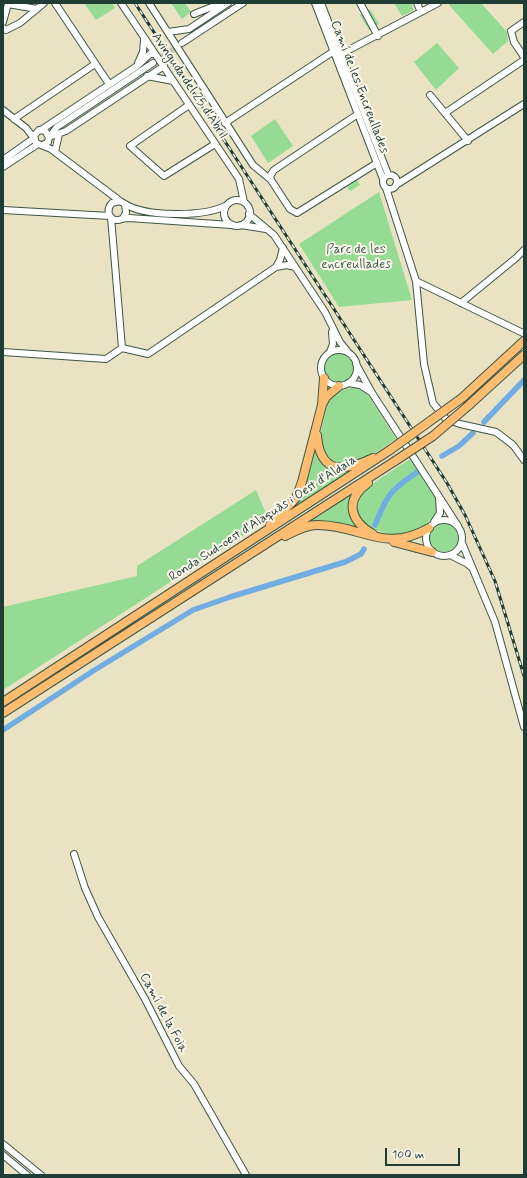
<!DOCTYPE html>
<html>
<head>
<meta charset="utf-8">
<style>
	body { margin:0 }
	#map { position:relative; width:527px; height:1178px; overflow:hidden; background:#eae3c3; font-family:Mynerve,sans-serif }
	canvas { display:block }
	.frame { position:absolute; inset:0; border:4px solid #1f3d34; pointer-events:none }
	.scale { position:absolute; left:385px; top:1148px; width:75px; height:18px; box-sizing:border-box; border:2px solid #1f3d34; border-top:0; padding-left:5px; font-size:12px; line-height:14px; white-space:nowrap; color:#1f3d34; -webkit-text-stroke:3px #fbf7ec; paint-order:stroke }
</style>
</head>
<body>
<div id="map">
<canvas width="527" height="1178"></canvas>
<div class="frame"></div>
<div class="scale">100 m</div>
</div>
<script>
const context = document.querySelector('canvas').getContext('2d');
context.lineJoin = 'round';
function fill(path, color) { context.fillStyle = color; context.fill(path, 'evenodd'); }
function stroke(path, color, width, dash) { context.strokeStyle = color; context.lineWidth = width; context.lineCap = dash ? 'butt' : 'round'; context.setLineDash(dash || []); context.stroke(path); }
function write(font, color, halo, rows, align = 'center') {
  context.font = font + ' Mynerve,sans-serif'; context.lineWidth = 4; context.setLineDash([]); context.textBaseline = 'middle'; context.strokeStyle = halo; context.fillStyle = color; for (const [text, x, y, turn = 0] of rows) {
    context.save(); context.translate(x, y); context.rotate((+turn || 0) * Math.PI / 180); context.textAlign = isNaN(turn) ? turn : align; if (halo) context.strokeText(text, 0, 0); context.fillText(text, 0, 0); context.restore();
  }
}
fill(new Path2D(`
	M 84,3 L 112,3 L 115,8 L 96,20 Z
	M 171,3 L 185,3 L 191,12 L 182,19 Z
	M 394,3 L 411,3 L 414,10 L 402,16 Z
	M 452,3 L 481,3 L 507,32 L 508,41 L 493,54 L 449,5 Z
	M 370,9 L 379,24 L 369,30 L 360,15 Z
	M 437,43 L 459,68 L 436,90 L 414,62 Z
	M 275,119 L 293,146 L 268,163 L 251,136 Z
	M 357,180 L 360,185 L 350,191 L 347,187 Z
	M 379,192 L 412,300 L 339,307 L 299,244 Z
	M323 368a15 15 0 1 1 30 0a15 15 0 1 1-30 0Z
	M 351,388 L 358,388 L 368,395 L 396,439 L 369,457 L 349,465 L 334,463 L 325,456 L 320,436 L 327,406 L 330,398 L 335,392 Z
	M 314,443 L 340,471 L 354,470 L 290,511 Z
	M 410,459 L 437,501 L 437,512 L 420,531 L 395,536 L 370,528 L 361,522 L 355,505 L 356,500 L 367,487 Z
	M 256,490 L 266,513 L 248,532 L 3,690 L 3,607 L 137,576 L 137,566 Z
	M 353,493 L 352,497 L 362,530 L 304,525 Z
	M430 538a14 14 0 1 1 28 0a14 14 0 1 1-28 0Z`), '#96db93');
stroke(new Path2D(`
	M 484,422 L 524,380
	M 442,456 L 459,446 L 473,433
	M 375,525 C 386,497 390,490 416,473
	M 3,730 L 93,671 L 193,610 L 230,597 L 345,562 L 361,554 L 364,549`), '#71ace2', 5.5);
stroke(new Path2D(`
	M 155,62 L 180,45`), '#c1c2a6', 6, [6, 3]);
const minor = new Path2D(`
	M 55,3 L 109,84
	M 121,3 L 239,179 L 244,202
	M 149,3 L 253,165 L 271,180
	M 315,3 L 383,179
	M 321,3 L 388,174
	M 360,3 L 378,36
	M 417,3 L 421,12
	M 37,9 L 44,3
	M 194,14 L 222,3
	M 3,22 L 8,4 L 37,9 L 20,23 L 6,30 L 3,28
	M 524,22 L 511,31 L 514,42 L 524,57
	M 168,32 L 189,29 L 228,3
	M 182,43 L 243,3
	M 341,54 L 438,3
	M 138,63 L 143,52 L 144,40
	M 147,76 L 173,81
	M 430,95 L 468,141
	M 189,105 L 130,146 L 164,176 L 215,144
	M 3,110 L 26,128 L 34,138
	M 445,113 L 524,60
	M 358,114 L 274,170 L 270,176 L 271,180 L 290,209 L 297,213 L 377,163
	M 14,119 L 95,64
	M 225,123 L 334,51
	M 41,130 L 137,66 L 150,54 L 154,54
	M 49,137 L 66,131 L 164,66
	M 49,137 L 57,127 L 153,63
	M 43,145 L 48,142 L 49,137 L 45,131 L 39,130 L 34,136 L 36,143 L 51,149 L 120,201
	M 55,152 L 59,134
	M 3,160 L 34,138
	M 3,167 L 38,144
	M383 182a7 7 0 1 1 14 0a7 7 0 1 1-14 0Z
	M 396,185 L 524,104
	M 386,188 L 416,281 L 424,364 L 433,403 L 446,419 L 460,424 L 496,432 L 513,445 L 524,460
	M224 213a13 13 0 1 1 26 0a13 13 0 1 1-26 0Z
	M 125,204 C 146,217 203,217 225,206
	M 3,210 L 110,216
	M 249,214 L 274,235 L 325,312 L 340,342 L 348,352
	M 111,217 L 122,348
	M 123,218 L 126,213 L 125,204 L 120,201 L 112,203 C 106,209 108,221 118,220 C 122,219 124,218 129,218 L 231,225
	M 241,225 L 266,229
	M 276,267 L 280,260 L 283,248
	M 416,281 L 523,333
	M 461,303 L 516,258 L 524,250
	M 122,348 L 148,354 L 276,267 L 287,265 L 295,267
	M321 368a18 18 0 1 1 36 0a18 18 0 1 1-36 0Z
	M 3,352 L 106,359 L 122,348
	M 330,352 L 333,344 L 332,332
	M 356,364 L 372,393 L 458,526
	M 348,383 L 360,385 L 371,392
	M426 538a18 18 0 1 1 36 0a18 18 0 1 1-36 0Z
	M 434,522 L 440,513 L 439,498
	M 462,543 L 495,622 L 524,727
	M 450,555 L 466,563 L 471,567
	M 74,854 L 85,888 L 98,917 L 145,999 L 179,1066 L 194,1084 L 246,1175
	M 3,1144 L 41,1175
	M 3,1155 L 27,1175`);
const major = new Path2D(`
	M 462,398 L 524,341
	M 323,403 L 326,397 L 339,386
	M 468,406 L 524,355
	M 317,435 C 320,475 344,472 373,458
	M 368,483 C 344,500 350,521 373,534
	M 270,525 L 296,498 L 302,482 L 322,405 L 324,378
	M 285,536 C 295,531 306,525 317,525 C 362,525 384,554 429,528
	M 394,542 L 432,552
	M 3,702 L 390,450
	M 3,713 L 395,461`);
stroke(minor, '#3d5649', 8);
stroke(major, '#3d5649', 10);
stroke(minor, '#fff', 6);
stroke(major, '#fdbc6f', 8);
const rail = new Path2D(`
	M 135,3 L 447,483 L 465,515 L 495,581 L 524,676`);
stroke(rail, '#1f3d34', 3);
stroke(rail, '#fbf7ec', 1.5, [4.5]);
const majorBridge = new Path2D(`
	M 390,450 L 462,398
	M 395,461 L 433,436 L 468,406`);
stroke(majorBridge, '#3d5649', 10, []);
stroke(majorBridge, '#fdbc6f', 8);
write('13px', '#1f3d34', '#fbf7ec', [
	["Avinguda del 25 d'Abril",189,86,56],
	["Camí de les Encreullades",359,87,69],
	["Ronda Sud-oest d'Alaquàs i Oest d'Aldaia",263,519,-33],
	["Camí de la Foia",163,1013,62]
]);
write('13px', '#375d47', '#fbf7ec', [
	["Parc de les",356,250],
	["encreullades",356,265]
]);
</script>
</body>
</html>
